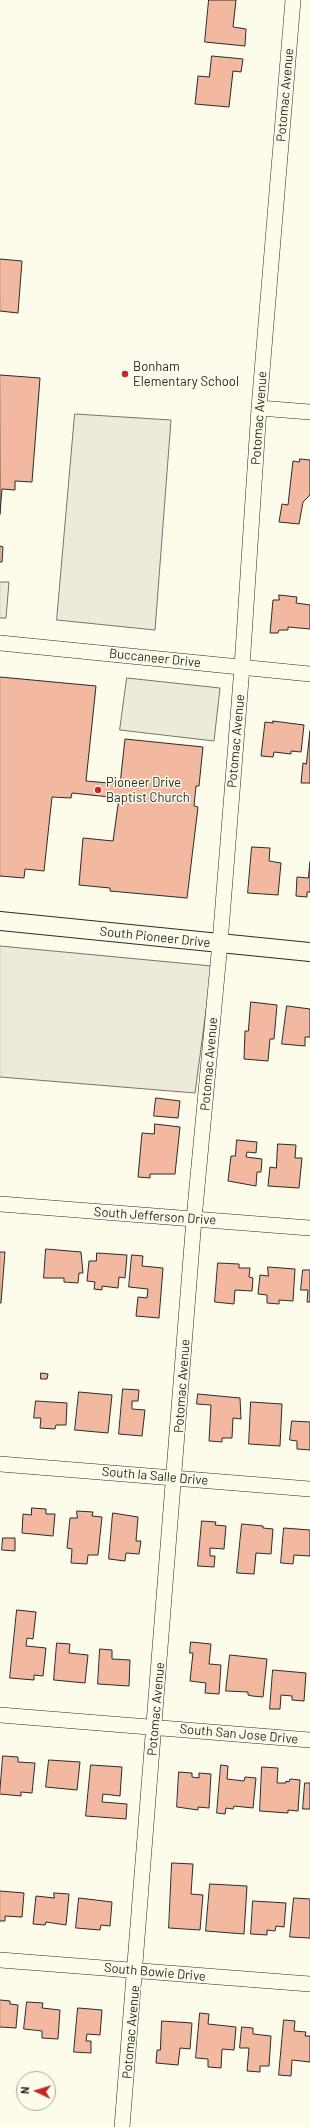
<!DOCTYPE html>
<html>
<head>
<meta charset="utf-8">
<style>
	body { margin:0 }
	#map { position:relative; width:310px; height:2127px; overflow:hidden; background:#fdfbea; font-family:Barlow,sans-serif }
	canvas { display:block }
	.north { position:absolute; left:16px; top:2071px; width:40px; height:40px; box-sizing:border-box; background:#fdfbea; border:1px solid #a9a89e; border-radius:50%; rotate:274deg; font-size:11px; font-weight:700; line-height:16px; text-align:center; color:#2b2b2b }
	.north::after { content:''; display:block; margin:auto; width:14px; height:18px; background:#c62828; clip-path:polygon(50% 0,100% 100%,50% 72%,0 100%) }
</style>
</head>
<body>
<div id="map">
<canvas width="310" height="2127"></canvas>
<div class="north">N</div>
</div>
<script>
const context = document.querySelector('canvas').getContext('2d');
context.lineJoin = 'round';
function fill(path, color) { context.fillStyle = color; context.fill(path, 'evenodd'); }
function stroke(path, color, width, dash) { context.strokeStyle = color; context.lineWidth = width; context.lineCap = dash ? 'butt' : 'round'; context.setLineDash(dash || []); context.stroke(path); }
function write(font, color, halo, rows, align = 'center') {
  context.font = font + ' Barlow,sans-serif'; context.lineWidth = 3; context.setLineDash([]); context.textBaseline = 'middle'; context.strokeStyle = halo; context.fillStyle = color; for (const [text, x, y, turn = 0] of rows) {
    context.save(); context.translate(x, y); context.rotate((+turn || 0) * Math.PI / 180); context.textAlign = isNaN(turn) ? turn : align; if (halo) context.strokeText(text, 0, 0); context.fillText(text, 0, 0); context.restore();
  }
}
const parking = new Path2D(`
	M 75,414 L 171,420 L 155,630 L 57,620 Z
	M 0,582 L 9,582 L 6,618 L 0,618 Z
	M 127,678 L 220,688 L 214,741 L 120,730 Z
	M 0,946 L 212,966 L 195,1093 L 0,1077 Z`);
fill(parking, '#eceadb');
stroke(parking, '#74746e', 1);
const building = new Path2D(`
	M 209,0 L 236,0 L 233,27 L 246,29 L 245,46 L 205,42 Z
	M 212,56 L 243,59 L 241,72 L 233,71 L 229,107 L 195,104 L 198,76 L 209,77 Z
	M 0,259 L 22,261 L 18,313 L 0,311 Z
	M 0,375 L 40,378 L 32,482 L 15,481 L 15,490 L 2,489 L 0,514 Z
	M 300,459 L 310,460 L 310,495 L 303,502 L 299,524 L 279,522 L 282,504 L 288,505 L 293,461 L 299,462 Z
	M 0,546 L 3,547 L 2,562 L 0,562 Z
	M 279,595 L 297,597 L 296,603 L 310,605 L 310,629 L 288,627 L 288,630 L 279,630 L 278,633 L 270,633 L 273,600 L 279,600 Z
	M 0,677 L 96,686 L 86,781 L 120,784 L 125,739 L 203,747 L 199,786 L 196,786 L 194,806 L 198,807 L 187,898 L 110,891 L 110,888 L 79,885 L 83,838 L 113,841 L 119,798 L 72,793 L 71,798 L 52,797 L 44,871 L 25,869 L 24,878 L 0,876 Z
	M 273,721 L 304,725 L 301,752 L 291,751 L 291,754 L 274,752 L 273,757 L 261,756 L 265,722 L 273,723 Z
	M 310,731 L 310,783 L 301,783 L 303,763 L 306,764 Z
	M 252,847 L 270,848 L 269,861 L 281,863 L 278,895 L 248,893 Z
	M 310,862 L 310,892 L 307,892 L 307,897 L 296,896 L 297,877 L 308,878 Z
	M 251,1002 L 277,1005 L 274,1039 L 270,1039 L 268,1061 L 244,1059 L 245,1031 L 248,1031 Z
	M 287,1006 L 310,1009 L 310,1037 L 305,1037 L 305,1046 L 282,1044 Z
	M 156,1098 L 180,1101 L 178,1118 L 154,1116 Z
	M 155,1124 L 180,1127 L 175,1174 L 150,1174 L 150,1178 L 138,1177 L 142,1133 L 154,1134 Z
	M 237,1140 L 257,1142 L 256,1153 L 247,1152 L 246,1157 L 262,1159 L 261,1172 L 257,1172 L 256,1186 L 228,1181 L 231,1156 L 235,1156 Z
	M 278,1144 L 296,1145 L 295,1158 L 302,1158 L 299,1188 L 268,1186 L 270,1167 L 276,1168 Z
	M 46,1249 L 81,1252 L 83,1273 L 79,1273 L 78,1283 L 64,1282 L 64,1278 L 44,1278 Z
	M 0,1252 L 5,1252 L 1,1303 L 0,1303 Z
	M 97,1253 L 127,1255 L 125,1278 L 119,1277 L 118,1288 L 102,1286 L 102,1290 L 94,1289 L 95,1282 L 87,1281 L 89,1261 L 96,1261 Z
	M 132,1255 L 143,1256 L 142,1266 L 163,1268 L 159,1318 L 136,1316 L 138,1297 L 147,1298 L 148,1289 L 129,1287 Z
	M 218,1263 L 239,1264 L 239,1268 L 250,1268 L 249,1277 L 253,1278 L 252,1291 L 235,1290 L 234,1304 L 215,1302 Z
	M 268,1267 L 295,1269 L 293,1301 L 279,1300 L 279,1304 L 267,1303 L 267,1295 L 258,1294 L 260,1275 L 268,1276 Z
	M 303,1270 L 310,1270 L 310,1302 L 307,1302 L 308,1290 L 301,1290 Z
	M 41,1373 L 48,1374 L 47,1379 L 41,1379 Z
	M 123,1389 L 139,1390 L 138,1401 L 132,1401 L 132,1409 L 145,1410 L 142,1436 L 119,1434 Z
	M 79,1392 L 112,1395 L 108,1433 L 75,1430 Z
	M 198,1394 L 240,1398 L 241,1419 L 233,1418 L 232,1438 L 222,1438 L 222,1442 L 209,1441 L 211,1405 L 197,1404 Z
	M 36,1401 L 67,1403 L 66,1425 L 56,1425 L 55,1429 L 40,1428 L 41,1418 L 34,1418 Z
	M 251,1402 L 282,1404 L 280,1446 L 249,1444 Z
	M 292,1421 L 310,1422 L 310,1450 L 297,1449 L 297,1441 L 290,1440 Z
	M 32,1508 L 46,1509 L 46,1514 L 55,1514 L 53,1536 L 22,1533 L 23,1514 L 31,1515 Z
	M 77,1511 L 93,1512 L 92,1516 L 102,1517 L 98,1555 L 88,1555 L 87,1564 L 71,1563 L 72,1549 L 67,1548 L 70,1518 L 77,1518 Z
	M 113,1513 L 138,1517 L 136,1541 L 141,1541 L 139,1554 L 126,1553 L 125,1561 L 109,1559 Z
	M 202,1521 L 216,1522 L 215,1525 L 226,1526 L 224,1549 L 210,1548 L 210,1556 L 215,1556 L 214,1567 L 198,1566 Z
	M 242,1524 L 263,1526 L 263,1528 L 273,1529 L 271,1554 L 256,1553 L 254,1574 L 237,1573 Z
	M 284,1528 L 310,1530 L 310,1556 L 294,1555 L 293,1564 L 281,1563 Z
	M 3,1538 L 15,1538 L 15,1551 L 2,1550 Z
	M 17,1610 L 36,1612 L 33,1639 L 27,1638 L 26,1646 L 46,1648 L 43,1676 L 34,1675 L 34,1680 L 10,1678 Z
	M 191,1642 L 211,1644 L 209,1664 L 221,1665 L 219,1694 L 205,1693 L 206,1683 L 190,1681 L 193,1653 L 190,1653 Z
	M 57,1643 L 70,1644 L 69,1653 L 88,1655 L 85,1683 L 54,1680 Z
	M 100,1649 L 112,1650 L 112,1659 L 130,1660 L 129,1686 L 98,1684 Z
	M 230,1655 L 267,1659 L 263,1697 L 252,1696 L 248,1695 L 248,1692 L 226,1691 Z
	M 273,1670 L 306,1673 L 304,1701 L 292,1700 L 292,1696 L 281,1695 L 280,1709 L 270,1709 Z
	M 3,1756 L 18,1757 L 18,1762 L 35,1763 L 32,1793 L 21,1792 L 21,1796 L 0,1794 Z
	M 49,1760 L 80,1762 L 77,1790 L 46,1787 Z
	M 91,1765 L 122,1767 L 120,1796 L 103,1794 L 102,1802 L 127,1804 L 126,1819 L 86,1816 Z
	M 221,1765 L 228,1766 L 227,1779 L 244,1781 L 245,1777 L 256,1778 L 253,1808 L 234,1806 L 233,1809 L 226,1808 L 225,1814 L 217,1813 Z
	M 262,1767 L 278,1768 L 277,1783 L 286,1783 L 286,1781 L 289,1782 L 290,1779 L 300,1780 L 298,1811 L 288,1810 L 288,1813 L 260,1811 Z
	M 179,1772 L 192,1773 L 192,1777 L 199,1778 L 199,1773 L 211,1774 L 209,1808 L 198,1807 L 198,1810 L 177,1807 Z
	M 305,1783 L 310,1783 L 310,1809 L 303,1809 Z
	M 172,1863 L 193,1864 L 191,1894 L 203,1895 L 200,1930 L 169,1928 Z
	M 210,1884 L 247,1886 L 244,1934 L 206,1931 Z
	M 0,1891 L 24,1893 L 22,1917 L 5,1916 L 5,1921 L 0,1921 Z
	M 54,1893 L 69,1894 L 66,1925 L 46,1922 L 45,1925 L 33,1924 L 36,1896 L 54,1898 Z
	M 79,1898 L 112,1902 L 110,1926 L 101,1925 L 100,1930 L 76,1928 Z
	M 294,1898 L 310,1899 L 310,1938 L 290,1937 Z
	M 253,1901 L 286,1903 L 284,1927 L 276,1926 L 275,1931 L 267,1930 L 267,1935 L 251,1934 Z
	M 0,2000 L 10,2001 L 10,2004 L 18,2005 L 16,2028 L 0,2027 Z
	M 27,2002 L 43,2003 L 42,2008 L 60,2010 L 58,2039 L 42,2038 L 42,2031 L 24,2029 Z
	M 78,2008 L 102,2010 L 100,2035 L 87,2034 L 86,2041 L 91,2041 L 91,2053 L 74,2052 Z
	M 200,2013 L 209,2014 L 208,2024 L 236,2027 L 234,2050 L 222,2049 L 221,2068 L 208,2067 L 208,2059 L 196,2058 Z
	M 284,2020 L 295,2021 L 294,2031 L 306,2032 L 305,2036 L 310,2036 L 310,2062 L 292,2060 L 291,2076 L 279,2075 Z
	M 162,2021 L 192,2023 L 190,2049 L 180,2048 L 178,2065 L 156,2063 L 157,2050 L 160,2050 Z
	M 242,2027 L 253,2028 L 253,2034 L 271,2036 L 269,2066 L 260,2066 L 260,2072 L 247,2071 L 249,2048 L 240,2048 Z`);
fill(building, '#f2b8a0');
stroke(building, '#2b2b2b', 1);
const minor = new Path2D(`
	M 259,408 L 310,412
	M 0,643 L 310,674
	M 0,1204 L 310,1228
	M 0,1464 L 310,1489
	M 0,1715 L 310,1740
	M 0,1960 L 310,1984
	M 122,2127 L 194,1219 L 220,943 L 242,667 L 259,408 L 293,0`);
const tertiary = new Path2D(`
	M 0,921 L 310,952`);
stroke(minor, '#2b2b2b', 16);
stroke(tertiary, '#2b2b2b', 20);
stroke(minor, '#fdfbea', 15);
stroke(tertiary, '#fdfbea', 18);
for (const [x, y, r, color] of [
	[125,374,4,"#c62828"],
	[98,790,4,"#c62828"]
]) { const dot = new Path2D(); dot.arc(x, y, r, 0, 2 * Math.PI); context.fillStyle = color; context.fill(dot); stroke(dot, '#fdfbea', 1.5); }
write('13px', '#2b2b2b', '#fdfbea', [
	["Potomac Avenue",285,95,-85],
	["Potomac Avenue",259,418,-86],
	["Buccaneer Drive",155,658,6],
	["Potomac Avenue",236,741,-85],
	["South Pioneer Drive",155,937,6],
	["Potomac Avenue",209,1064,-85],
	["South Jefferson Drive",155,1216,4],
	["Potomac Avenue",182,1386,-86],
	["South la Salle Drive",155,1476,5],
	["Potomac Avenue",156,1709,-85],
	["South San Jose Drive",239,1734,5],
	["South Bowie Drive",155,1972,5],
	["Potomac Avenue",131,2032,-85]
]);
write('13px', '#2b2b2b', '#fdfbea', [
	["Bonham",133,367],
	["Elementary School",133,382],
	["Pioneer Drive",106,783],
	["Baptist Church",106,798]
], 'left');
</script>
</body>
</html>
